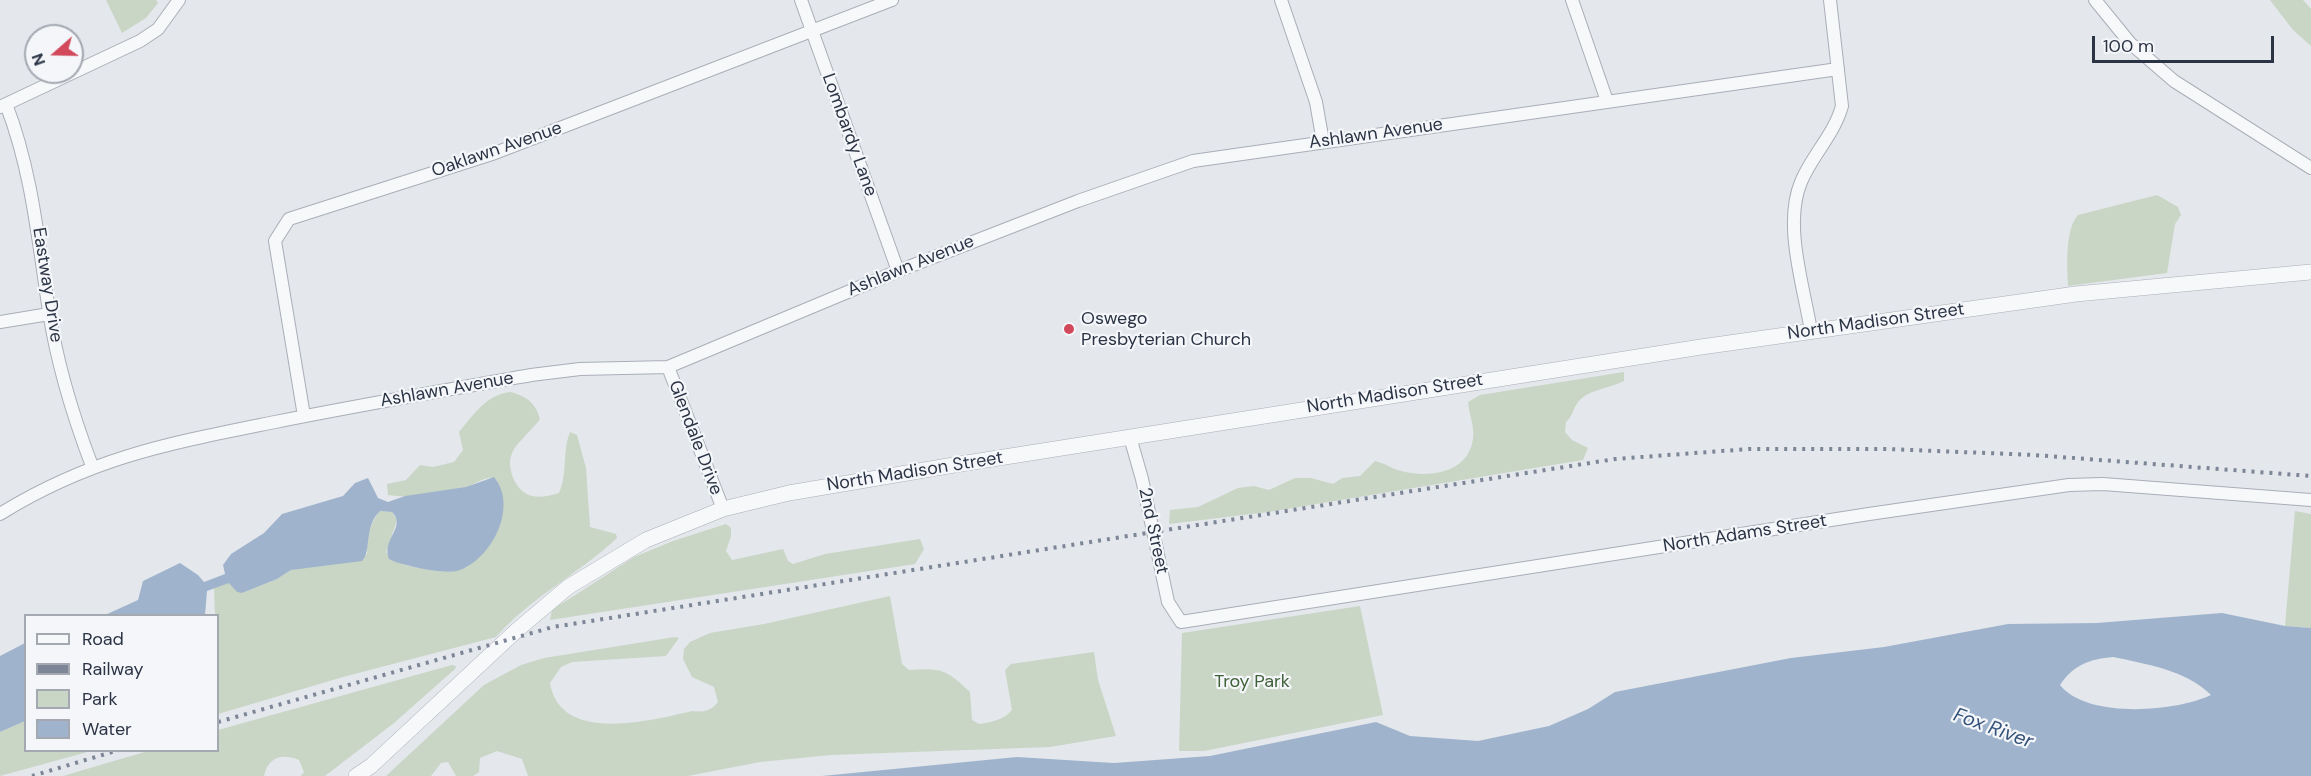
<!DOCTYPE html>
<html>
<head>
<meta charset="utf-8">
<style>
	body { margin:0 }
	#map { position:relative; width:2311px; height:776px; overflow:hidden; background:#e4e7ec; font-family:"DM Sans",sans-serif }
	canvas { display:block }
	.legend { position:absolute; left:24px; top:614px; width:195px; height:138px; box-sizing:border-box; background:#f4f6f9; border:2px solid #a4a8b1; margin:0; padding:8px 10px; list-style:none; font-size:18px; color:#2b3445 }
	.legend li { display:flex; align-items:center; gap:12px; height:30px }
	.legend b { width:30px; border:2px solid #a4a8b1 }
	.north { position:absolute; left:24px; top:24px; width:60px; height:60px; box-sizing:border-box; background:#f4f6f9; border:2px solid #a4a8b1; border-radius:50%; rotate:250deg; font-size:16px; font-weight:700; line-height:24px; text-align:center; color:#2b3445 }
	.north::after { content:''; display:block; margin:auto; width:21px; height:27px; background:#d1495b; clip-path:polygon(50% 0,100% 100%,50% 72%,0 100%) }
	.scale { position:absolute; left:2092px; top:36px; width:182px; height:27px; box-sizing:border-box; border:3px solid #2b3445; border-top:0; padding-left:8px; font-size:18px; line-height:21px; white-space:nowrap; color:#2b3445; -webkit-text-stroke:4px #f4f6f9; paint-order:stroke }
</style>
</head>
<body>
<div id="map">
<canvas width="2311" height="776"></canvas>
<ul class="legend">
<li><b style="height:8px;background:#f7f8fa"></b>Road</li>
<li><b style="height:8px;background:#7d8696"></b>Railway</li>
<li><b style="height:16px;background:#c9d6c5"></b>Park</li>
<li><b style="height:16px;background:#9fb4cc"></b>Water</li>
</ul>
<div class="north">N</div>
<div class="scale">100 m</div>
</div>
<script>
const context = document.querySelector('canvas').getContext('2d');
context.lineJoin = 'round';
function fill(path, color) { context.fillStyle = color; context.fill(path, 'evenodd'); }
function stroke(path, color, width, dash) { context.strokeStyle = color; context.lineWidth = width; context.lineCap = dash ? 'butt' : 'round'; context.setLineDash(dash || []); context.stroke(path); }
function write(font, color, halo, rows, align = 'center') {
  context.font = font + ' "DM Sans",sans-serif'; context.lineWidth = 4.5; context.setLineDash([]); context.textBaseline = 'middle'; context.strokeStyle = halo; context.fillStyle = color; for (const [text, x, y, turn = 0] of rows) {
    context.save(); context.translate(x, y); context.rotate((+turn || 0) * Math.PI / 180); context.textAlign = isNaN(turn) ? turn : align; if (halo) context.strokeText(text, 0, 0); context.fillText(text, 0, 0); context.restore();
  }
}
fill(new Path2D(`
	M 106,0 L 156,0 L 158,3 L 146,18 L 122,33 Z
	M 2270,0 L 2303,0 L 2311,9 L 2311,46 L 2293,30 Z
	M 2157,195 L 2178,207 L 2181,215 L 2175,224 L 2167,273 L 2068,286 C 2067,267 2065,229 2078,215 Z
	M 1624,372 L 1624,381 C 1611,388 1593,389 1582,398 C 1573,405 1574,415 1566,422 L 1565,432 L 1572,440 L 1588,448 L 1583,460 L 1268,512 L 1169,524 L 1170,510 L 1198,507 L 1238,488 L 1254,486 L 1269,490 L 1295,478 L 1311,478 L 1333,484 L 1342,478 L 1360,476 L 1375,461 C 1385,463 1392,469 1401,471 C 1428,478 1468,474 1473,439 C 1475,427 1469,415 1468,402 L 1480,395 Z
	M 511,392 C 527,397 535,402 540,419 C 533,429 517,443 513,451 C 508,461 510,468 513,478 C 523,500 539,499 559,493 C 568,473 562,452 570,432 L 577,435 L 586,468 L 590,527 L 616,534 L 617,538 C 579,574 531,597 496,637 L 343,677 L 218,714 L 218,616 L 215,615 L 214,588 L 229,582 L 242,593 L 277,579 L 291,570 L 367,554 L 367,533 L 379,511 L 392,512 L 397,520 L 386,552 C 395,570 433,568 451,572 L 497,480 C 488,474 476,484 467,487 C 444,493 412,499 388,495 L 387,484 L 406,480 L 420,465 L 433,467 L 454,462 L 463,450 L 459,432 C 474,414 487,394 511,392 Z
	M 2295,511 L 2311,514 L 2311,628 L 2285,626 Z
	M 726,524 L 731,528 L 731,536 L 726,551 L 732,560 L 783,549 L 788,561 L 793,564 L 825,554 L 920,539 L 924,549 L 915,564 L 550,620 L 552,610 L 634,557 L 673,541 Z
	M 890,596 L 902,664 L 909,670 C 940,668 946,669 970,692 L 972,720 L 979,724 C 993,722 1003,720 1012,710 L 1005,670 L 1011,664 L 1094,652 L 1098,680 L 1116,736 L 1050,747 L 831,755 L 760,762 L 688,776 L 528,776 L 522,759 L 497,751 L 480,758 L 479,772 L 473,776 L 456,776 L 448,762 L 441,763 L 431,776 L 386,776 L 484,685 L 521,665 L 544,658 L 675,637 L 679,638 L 666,656 L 572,662 L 561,667 L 550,683 C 560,745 652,720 693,711 C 704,713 712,710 718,702 L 714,687 L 692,677 L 683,659 L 684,649 L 690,642 L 710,633 L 764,624 Z
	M 1360,606 L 1383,715 L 1204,751 L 1179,751 L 1182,633 Z
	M 452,665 L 456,666 L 455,669 L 394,723 L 325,776 L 301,776 L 304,772 L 299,760 C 282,753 268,757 264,776 L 63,776 L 148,751 L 218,750 L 218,730 Z
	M 25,721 L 26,750 L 91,751 L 0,776 L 0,732 Z`), '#c9d6c5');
fill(new Path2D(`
	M 494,477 C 519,507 491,561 457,571 C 443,574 402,566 389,559 C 381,539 407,527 392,512 L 380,511 C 363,528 372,551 362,561 L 291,570 L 277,579 L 242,593 L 237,592 L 229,583 L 207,591 L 205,615 L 105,615 L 138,600 L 143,581 L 180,563 L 198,575 L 204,582 L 225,574 L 223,565 L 231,554 L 264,533 L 282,514 L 343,496 L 355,483 L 368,478 L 378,498 L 388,502 L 405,496 L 466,487 Z
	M 2222,613 L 2285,626 L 2311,628 L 2311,776 L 822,776 L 1017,757 L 1114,763 L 1210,756 L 1376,722 L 1410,736 L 1478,741 L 1549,726 L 1588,709 L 1615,692 L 1791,658 L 1884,647 L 2008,624 L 2097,623 ZM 2113,657 C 2146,664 2186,670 2211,695 C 2175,712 2087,719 2060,685 C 2073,665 2090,659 2113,657 Z
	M 25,643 L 25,721 L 0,732 L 0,656 Z`), '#9fb4cc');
const minor = new Path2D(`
	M 801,0 L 898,271
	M 1281,0 L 1316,102 L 1323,142
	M 1572,0 L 1607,101
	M 2095,0 L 2130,43 L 2174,81 L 2311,168
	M 6,104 C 32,171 38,240 49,311 C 57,364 73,416 92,466
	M 0,107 L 140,41 L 158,29 L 179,0
	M 0,322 L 49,314
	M 1811,331 C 1804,287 1783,225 1801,182 C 1812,155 1834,135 1842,106 L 1830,0
	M 668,367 L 723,509
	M 304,416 L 275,241 L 289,219 L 495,153 L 892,0
	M 1130,437 L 1142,479 L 1168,602 L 1181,622 L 1869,514 L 2069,485 L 2103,484 L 2311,500
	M 0,514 C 92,457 171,443 275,422 C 360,405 446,390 531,375 L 580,369 L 668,367 L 898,271 L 1078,201 L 1193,161 L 1838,69`);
const tertiary = new Path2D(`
	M 356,776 L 371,766 L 516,631 L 568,587 L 646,540 L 723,509 L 789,493 L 954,465 L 1701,347 L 2076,294 L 2311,272`);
stroke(minor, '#a9aeb7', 14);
stroke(tertiary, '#a9aeb7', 16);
stroke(minor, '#f7f8fa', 12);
stroke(tertiary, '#f7f8fa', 15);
stroke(new Path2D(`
	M 218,722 L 553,627 L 1615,459 L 1749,449 L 1888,449 L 2034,455 L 2311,476
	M 32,776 L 119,750`), '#7d8696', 4, [3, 6]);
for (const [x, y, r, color] of [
	[1069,329,6,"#d1495b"]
]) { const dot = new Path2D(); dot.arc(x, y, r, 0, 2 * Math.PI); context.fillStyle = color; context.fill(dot); stroke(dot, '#f4f6f9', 2); }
write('18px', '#2b3445', '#f4f6f9', [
	["Ashlawn Avenue",1376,134,-8],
	["Lombardy Lane",849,135,70],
	["Oaklawn Avenue",497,150,-19],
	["Ashlawn Avenue",911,266,-22],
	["Eastway Drive",47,285,81],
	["North Madison Street",1876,322,-8],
	["Ashlawn Avenue",447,390,-10],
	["North Madison Street",1395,394,-9],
	["Glendale Drive",695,438,69],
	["North Madison Street",915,472,-9],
	["2nd Street",1153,531,78],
	["North Adams Street",1745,534,-9]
]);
write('18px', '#2b3445', '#f4f6f9', [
	["Oswego",1081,319],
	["Presbyterian Church",1081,340]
], 'left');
write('18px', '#3f6138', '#f4f6f9', [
	["Troy Park",1252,682]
]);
write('italic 20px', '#34527a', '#f4f6f9', [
	["Fox River",1993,729,20]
]);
</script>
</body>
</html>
